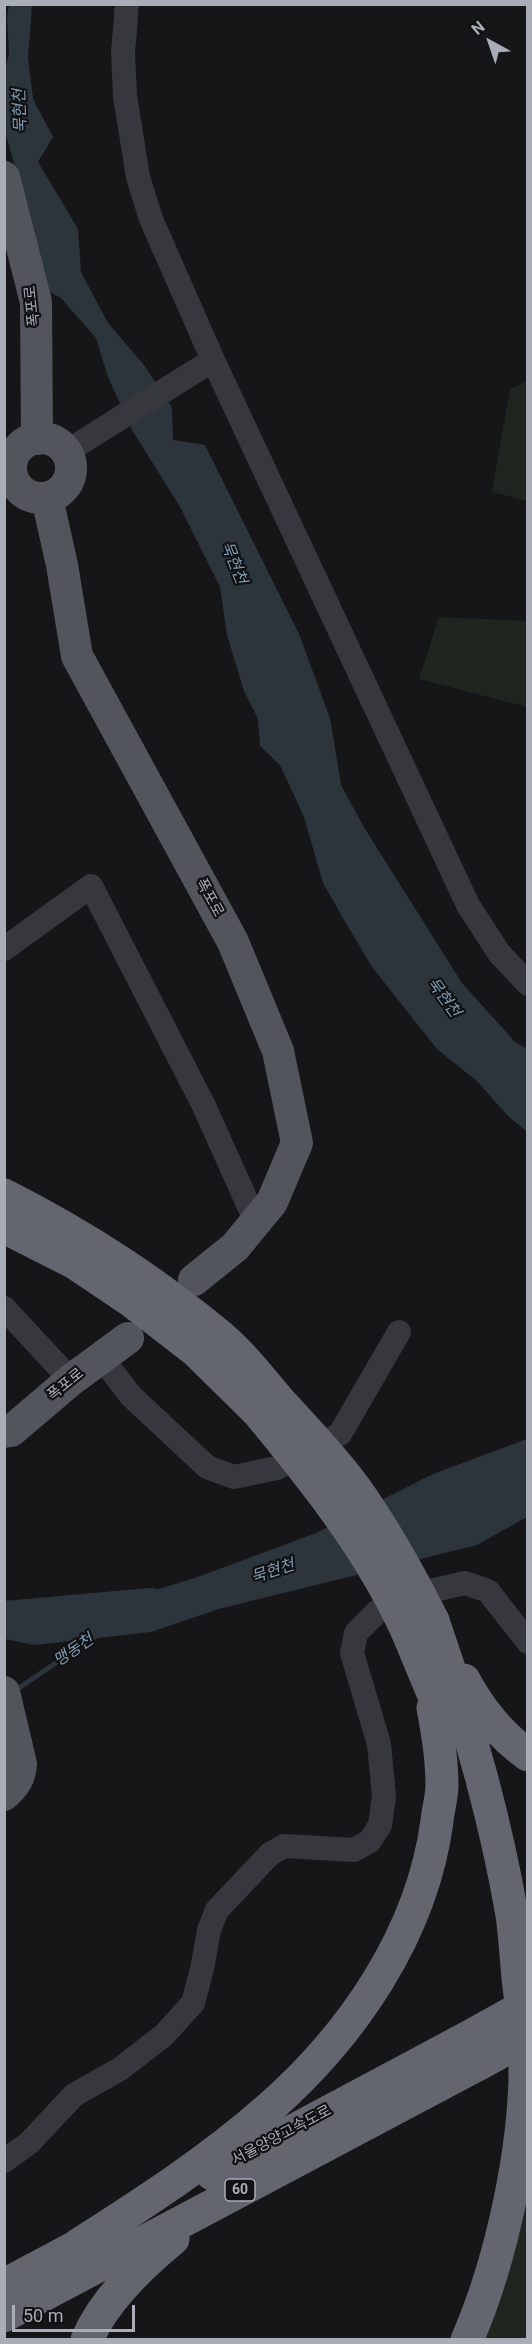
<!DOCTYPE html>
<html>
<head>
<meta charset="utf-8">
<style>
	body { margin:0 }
	#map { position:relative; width:532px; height:2344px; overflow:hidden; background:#161618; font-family:Roboto,sans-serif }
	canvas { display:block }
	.frame { position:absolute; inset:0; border:6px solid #a8adb8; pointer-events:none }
	.north { position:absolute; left:460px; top:12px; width:60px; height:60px; -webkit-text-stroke:4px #111113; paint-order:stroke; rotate:320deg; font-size:16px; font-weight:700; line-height:24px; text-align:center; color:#a8adb8 }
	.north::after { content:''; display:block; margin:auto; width:21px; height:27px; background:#a8adb8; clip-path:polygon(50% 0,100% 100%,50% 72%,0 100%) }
	.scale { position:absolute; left:12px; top:2305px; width:123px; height:27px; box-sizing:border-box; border:3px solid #a8adb8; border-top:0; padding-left:8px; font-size:18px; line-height:21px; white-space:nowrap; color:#a8adb8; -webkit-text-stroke:4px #111113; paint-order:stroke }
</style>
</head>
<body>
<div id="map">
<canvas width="532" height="2344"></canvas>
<div class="frame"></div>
<div class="north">N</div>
<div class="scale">50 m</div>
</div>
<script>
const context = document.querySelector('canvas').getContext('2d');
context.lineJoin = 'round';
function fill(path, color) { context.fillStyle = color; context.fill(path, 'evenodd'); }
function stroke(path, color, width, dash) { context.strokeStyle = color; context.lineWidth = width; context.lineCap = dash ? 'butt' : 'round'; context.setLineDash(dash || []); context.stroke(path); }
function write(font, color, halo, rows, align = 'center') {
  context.font = font + ' Roboto,"Noto Sans KR",sans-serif'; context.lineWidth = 4.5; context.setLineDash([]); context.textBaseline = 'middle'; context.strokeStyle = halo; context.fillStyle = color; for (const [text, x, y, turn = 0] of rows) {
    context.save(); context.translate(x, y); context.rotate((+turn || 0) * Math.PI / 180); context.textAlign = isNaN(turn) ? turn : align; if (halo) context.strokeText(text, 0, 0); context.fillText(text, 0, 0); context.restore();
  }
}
fill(new Path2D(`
	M 527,381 L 527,501 L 492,492 L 510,389 Z
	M 439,617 L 527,621 L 527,707 L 419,679 Z
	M 527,2196 L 527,2339 L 482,2340 L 511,2266 Z`), '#1e261f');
fill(new Path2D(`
	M 9,5 L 32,5 L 28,58 L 33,99 L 53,137 L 38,162 L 78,229 L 81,272 L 108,323 L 144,365 L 172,408 L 173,440 L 205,445 L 299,634 L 330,718 L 341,785 L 365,829 L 462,983 L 515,1042 L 527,1049 L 527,1132 L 507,1115 L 478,1082 L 437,1049 L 372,967 L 343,918 L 323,883 L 304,817 L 280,765 L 260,746 L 258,719 L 244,691 L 227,635 L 220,587 L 179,505 L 132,430 L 108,377 L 96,338 L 61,298 L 46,290 L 37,243 L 5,132 L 4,73 L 9,54 L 7,17 Z
	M 527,1439 L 527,1517 L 477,1545 L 219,1609 L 151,1632 L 34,1645 L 5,1639 L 4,1610 L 18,1611 L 43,1607 L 102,1611 L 135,1596 L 195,1578 L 316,1533 L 433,1474 Z`), '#2c353c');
stroke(new Path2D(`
	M 13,1692 L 97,1635`), '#2c353c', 5);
stroke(new Path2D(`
	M 4,1616 L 151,1603`), '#2c353c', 30);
stroke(new Path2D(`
	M 127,4 L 123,53 L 125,96 L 138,177 L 151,219 L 213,360 L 468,905 L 499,953 L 528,984
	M 66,452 L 213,360
	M 4,949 L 91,886 L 204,1106 L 256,1222
	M 4,1308 L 71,1380
	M 102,1358 L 131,1396 L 207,1467 L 234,1477 L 277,1468 L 340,1434 L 399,1332
	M 4,2161 L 29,2143 L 74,2095 L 120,2069 L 164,2035 L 193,2003 L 202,1969 L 209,1930 L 217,1910 L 270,1854 L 284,1846 L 354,1850 L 370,1841 L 380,1825 L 384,1796 L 379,1744 L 352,1653 L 356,1633 L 377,1612 L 434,1590 L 465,1583 L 488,1591 L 528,1642`), '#37383d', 24);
stroke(new Path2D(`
	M 4,177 L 36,302 L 37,439
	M11 468a30 30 0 1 1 60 0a30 30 0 1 1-60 0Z
	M 47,498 L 62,565 L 77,656 L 233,942 L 278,1051 L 297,1143 L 272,1202 L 235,1247 L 194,1280
	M 4,1432 L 11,1431 L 71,1380 L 128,1338
	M 4,1692 L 21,1764 C 20,1778 15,1785 4,1795`), '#53555c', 32);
stroke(new Path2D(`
	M 4,1195 C 81,1234 154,1281 220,1336 C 241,1354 259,1376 276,1397
	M 4,1227 L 75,1263 L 130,1300 L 196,1351 L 258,1412
	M 433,1621 C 466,1716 495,1815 512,1915 C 515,1936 516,1957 518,1978 C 521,2004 525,2030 525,2056 C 527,2143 502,2260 467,2340
	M 407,1631 L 449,1732
	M 464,1680 C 480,1710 500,1735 528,1755
	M 212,2174 L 476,2033
	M 78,2245 C 144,2203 209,2161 267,2110 C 352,2036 422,1934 437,1821 C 438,1809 442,1797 442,1785 C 442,1759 438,1734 433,1708
	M 4,2285 L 98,2235
	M 4,2316 L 477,2065
	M 87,2340 C 104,2300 140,2266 173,2239`), '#63666e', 33);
stroke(new Path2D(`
	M 276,1397 C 303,1427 332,1456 355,1488 C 385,1530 410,1575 433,1621
	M 258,1412 C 315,1481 370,1550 407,1631
	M 476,2033 L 528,2004
	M 477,2065 L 528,2037`), '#63666e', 33);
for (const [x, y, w] of [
	[240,2190,30]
]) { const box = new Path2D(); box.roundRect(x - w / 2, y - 11, w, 22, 4.5); context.fillStyle = '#111113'; context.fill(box); stroke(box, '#a8adb8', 1.5); }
write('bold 14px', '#a8adb8', null, [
	["60",240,2190]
]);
write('15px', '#a8adb8', '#111113', [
	["폭포로",33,306,-96],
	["폭포로",209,898,61],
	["폭포로",66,1385,-39],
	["서울양양고속도로",282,2136,-28]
]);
write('italic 16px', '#7f9bb3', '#111113', [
	["묵현천",21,111,-92],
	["묵현천",233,563,69],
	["묵현천",443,998,54],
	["묵현천",273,1572,-18],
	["맹동천",74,1651,-34]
]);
</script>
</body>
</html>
